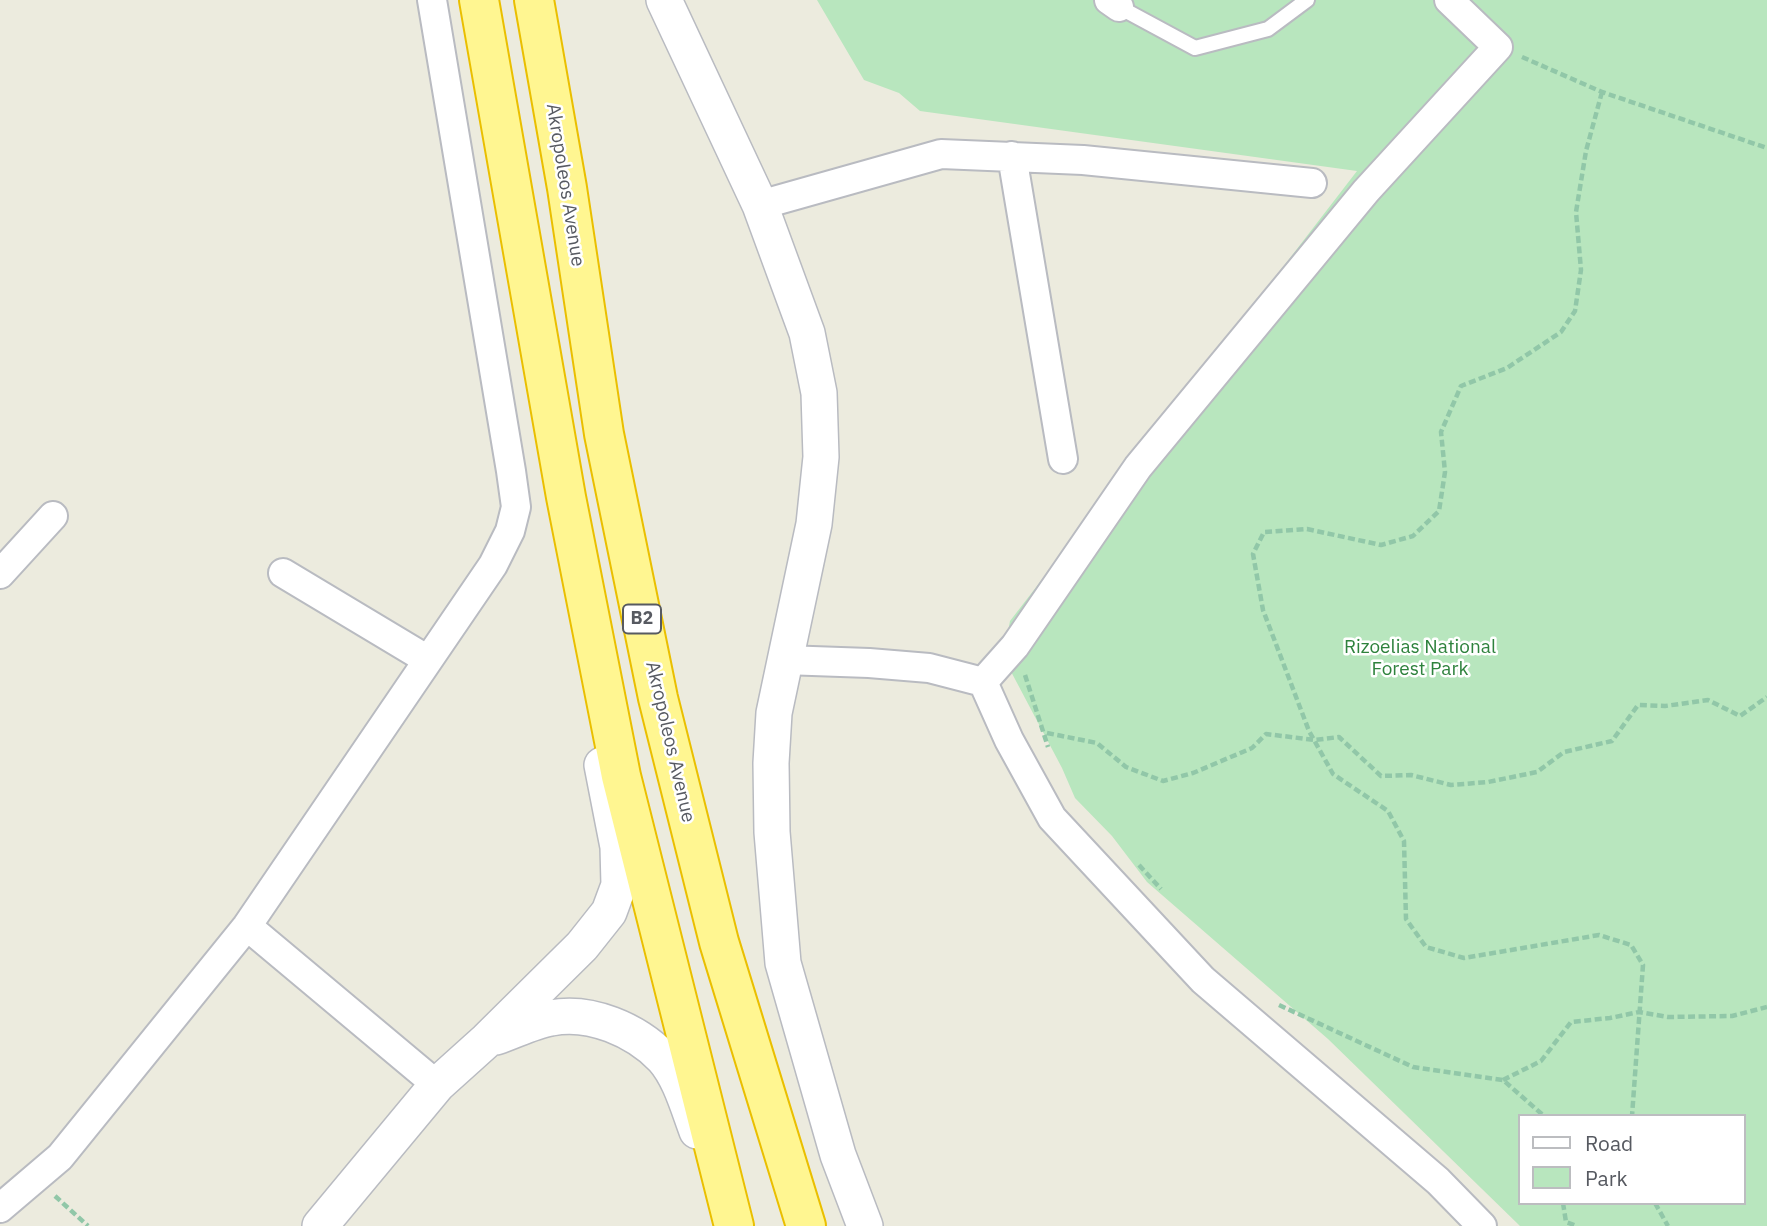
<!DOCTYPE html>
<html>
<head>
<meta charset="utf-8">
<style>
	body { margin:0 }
	#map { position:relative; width:1767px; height:1226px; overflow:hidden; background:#ecebde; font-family:"IBM Plex Sans",sans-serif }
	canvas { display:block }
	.legend { position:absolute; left:1518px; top:1114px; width:228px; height:91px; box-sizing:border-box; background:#fff; border:2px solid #bcbdc0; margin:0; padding:9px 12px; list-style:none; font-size:21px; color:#575a61 }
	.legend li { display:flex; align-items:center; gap:14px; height:35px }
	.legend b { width:35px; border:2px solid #bcbdc0 }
</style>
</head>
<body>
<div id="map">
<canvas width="1767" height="1226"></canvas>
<ul class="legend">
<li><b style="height:9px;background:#fff"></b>Road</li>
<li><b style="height:19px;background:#b8e6be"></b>Park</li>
</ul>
</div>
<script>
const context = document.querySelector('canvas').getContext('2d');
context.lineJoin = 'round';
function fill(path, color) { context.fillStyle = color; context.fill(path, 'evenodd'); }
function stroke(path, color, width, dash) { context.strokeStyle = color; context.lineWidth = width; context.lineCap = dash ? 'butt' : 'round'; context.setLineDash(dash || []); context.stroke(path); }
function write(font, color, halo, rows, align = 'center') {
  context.font = font + ' "IBM Plex Sans",sans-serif'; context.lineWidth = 5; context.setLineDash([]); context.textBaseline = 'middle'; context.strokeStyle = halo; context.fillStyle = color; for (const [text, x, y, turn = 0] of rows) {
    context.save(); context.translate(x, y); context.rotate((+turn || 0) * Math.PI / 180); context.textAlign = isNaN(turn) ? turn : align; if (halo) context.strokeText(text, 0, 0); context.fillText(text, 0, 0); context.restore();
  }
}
fill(new Path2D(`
	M 817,0 L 1767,0 L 1767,1226 L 1520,1226 L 1328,1039 L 1147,882 L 1112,836 L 1075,798 L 1062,768 L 1007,664 L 1004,652 L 1010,621 L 1357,171 L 920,111 L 899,93 L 864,80 ZM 1520,1116 L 1744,1116 L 1744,1203 L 1520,1203 Z`), '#b8e6be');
const service = new Path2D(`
	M 1119,7 L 1195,48 L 1268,29 L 1307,0`);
const minor = new Path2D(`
	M 1109,0 L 1119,7
	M 1012,156 L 1063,459
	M 760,205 L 941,154 L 1083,160 L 1312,183
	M 283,573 L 428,660
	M 0,574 L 53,516
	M 784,660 L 869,663 L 929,668 L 983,682
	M 983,682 L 1015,646 L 1138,467 L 1366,191 L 1498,47 L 1449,0
	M 983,682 L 1009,740 L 1052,818 L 1203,980 L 1438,1181 L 1482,1226
	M 247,926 L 437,1085
	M 0,1208 L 60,1157 L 247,926 L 493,565 L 510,531 L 516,507 L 511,471 L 432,0`);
const tertiary = new Path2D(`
	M 664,0 L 760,205 L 807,333 L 819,393 L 821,457 L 814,524 L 774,713 L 771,763 L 772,832 L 783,963 L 838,1155 L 865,1226
	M 496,1037 C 514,1031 533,1021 551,1018 C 590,1010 636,1030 663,1058 C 680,1077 688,1107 697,1131
	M 320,1226 L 437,1085 L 487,1040 L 582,946 L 609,912 L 619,885 L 618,847 L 602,765`);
const trunk = new Path2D(`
	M 479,0 L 566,497 L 621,776 L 734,1226
	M 534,0 L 567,188 L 604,434 L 658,698 L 719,942 L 806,1226`);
stroke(service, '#b9bbc1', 18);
stroke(minor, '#b9bbc1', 32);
stroke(tertiary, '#b9bbc1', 38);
stroke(trunk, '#eabf00', 42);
stroke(new Path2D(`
	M 1522,57 L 1602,92 L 1767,148
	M 1602,92 L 1586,151 L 1576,212 L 1581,270 L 1575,311 L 1561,332 L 1507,368 L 1461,386 L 1441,432 L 1445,472 L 1439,511 L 1413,536 L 1381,545 L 1307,529 L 1264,532 L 1253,554 L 1263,610 L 1309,731 L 1333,774 L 1388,811 L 1404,841 L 1406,919 L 1426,947 L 1464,958 L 1599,935 L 1631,945 L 1643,965 L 1632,1116
	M 1025,675 L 1048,747
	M 1047,733 L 1097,743 L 1126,767 L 1163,781 L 1193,773 L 1252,748 L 1266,734 L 1315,740 L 1339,737 L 1381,776 L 1411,775 L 1451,785 L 1488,782 L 1537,772 L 1564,752 L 1612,741 L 1638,705 L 1665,706 L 1708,700 L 1740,716 L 1767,697
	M 1139,865 L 1161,889
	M 1279,1005 L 1413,1067 L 1503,1080 L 1544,1116
	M 1503,1080 L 1541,1061 L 1571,1022 L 1610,1018 L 1639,1012 L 1668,1017 L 1732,1016 L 1767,1007
	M 55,1196 L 88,1226
	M 1563,1203 L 1566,1222 L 1577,1226
	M 1655,1203 L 1668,1226`), '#91c7a8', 4.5, [7, 3.5]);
stroke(service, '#fff', 14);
stroke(minor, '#fff', 28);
stroke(tertiary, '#fff', 35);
stroke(trunk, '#fff691', 38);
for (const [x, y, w] of [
	[642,619,38]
]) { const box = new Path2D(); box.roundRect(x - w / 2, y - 14.5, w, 29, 5); context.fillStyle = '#fff'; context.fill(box); stroke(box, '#575a61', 2); }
write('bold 18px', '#575a61', null, [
	["B2",642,619]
]);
write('19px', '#575a61', '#fff', [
	["Akropoleos Avenue",565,185,81],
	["Akropoleos Avenue",670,742,77]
]);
write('19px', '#2e823d', '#fff', [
	["Rizoelias National",1420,648],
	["Forest Park",1420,670]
]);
</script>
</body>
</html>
